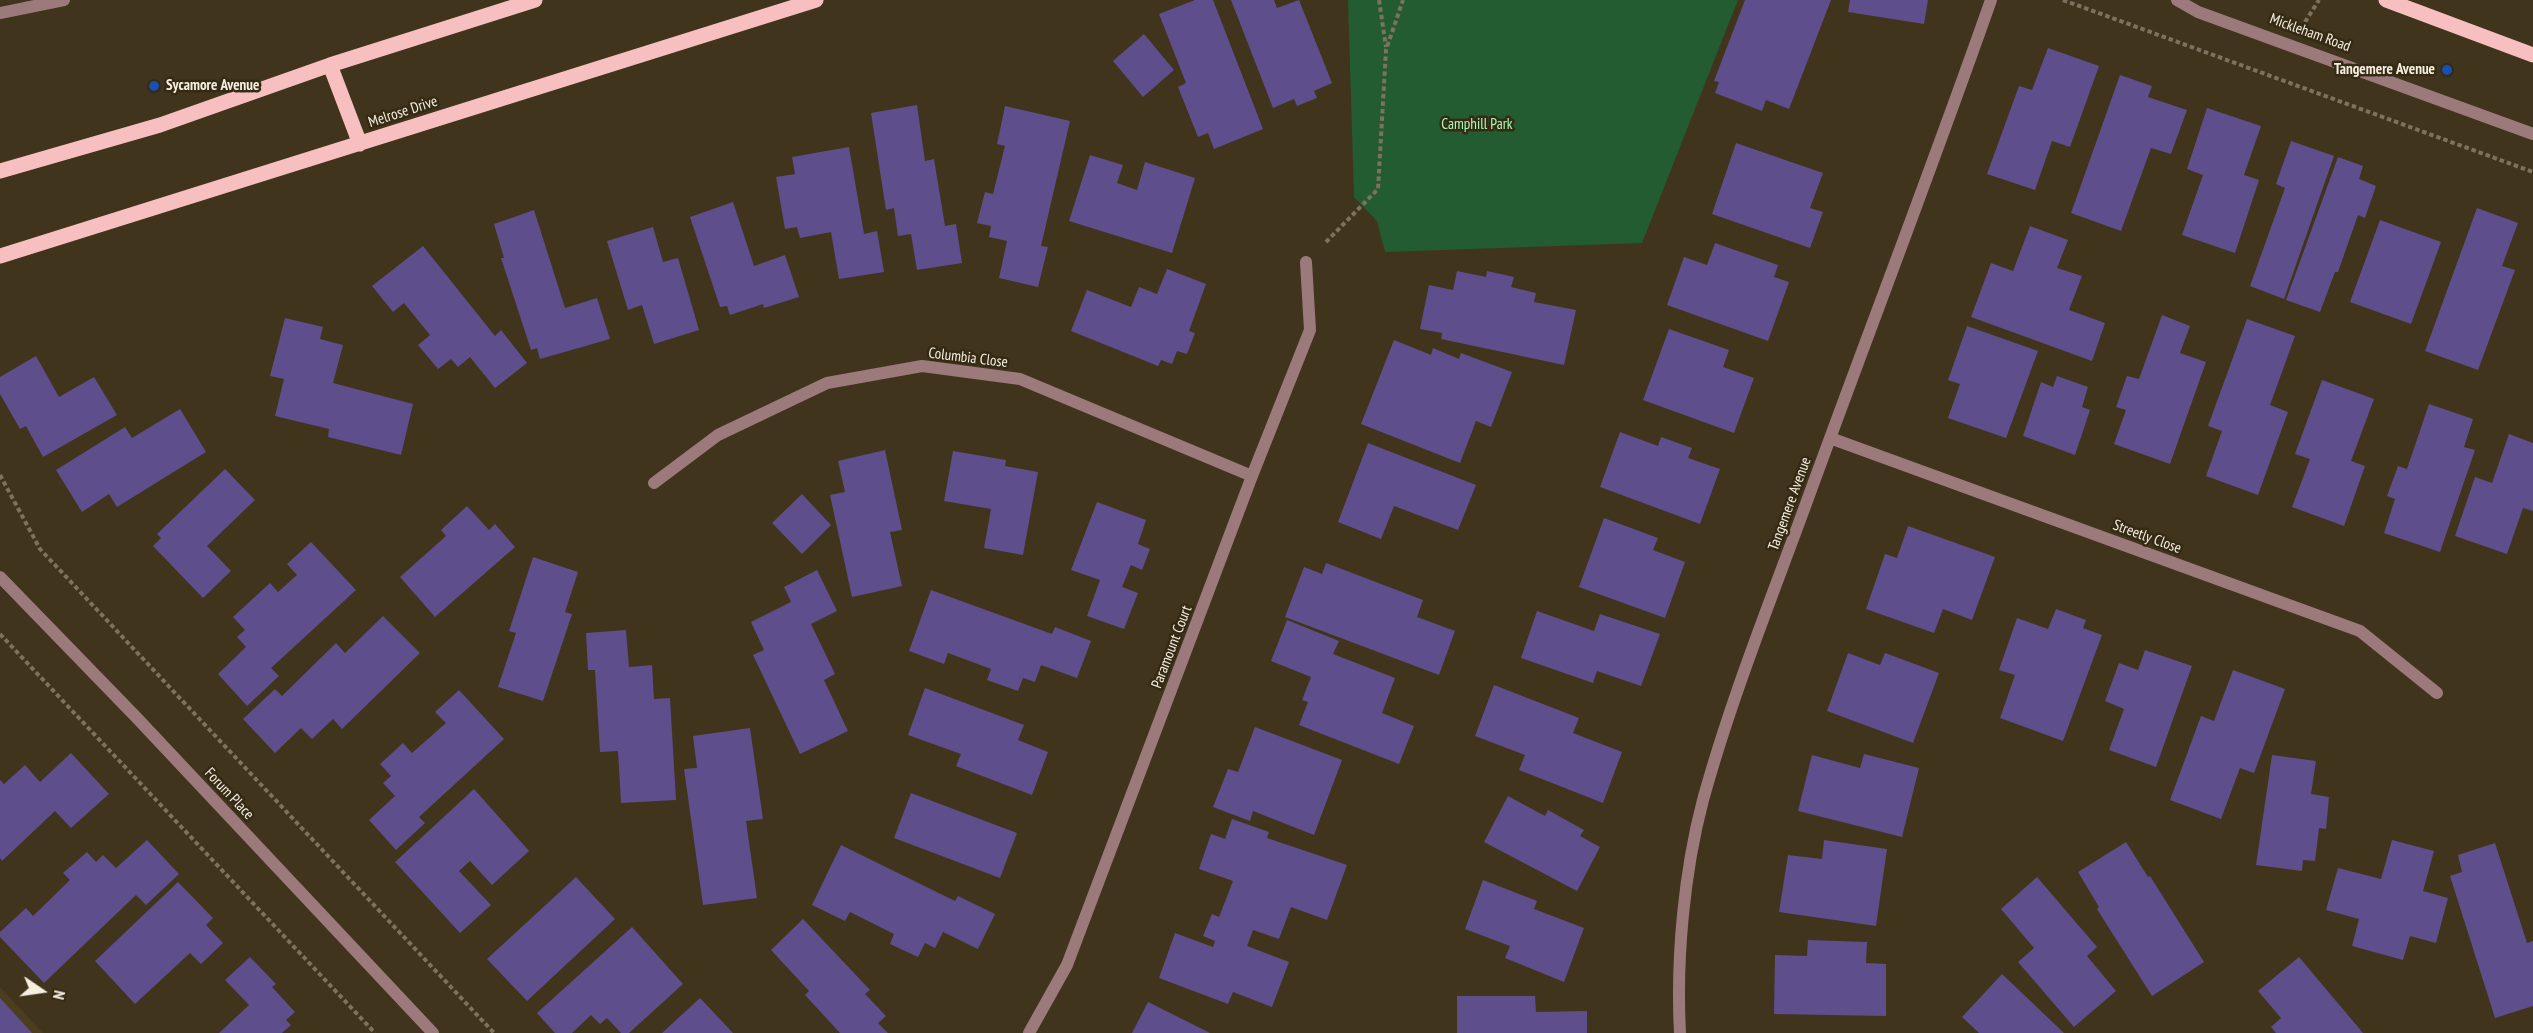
<!DOCTYPE html>
<html>
<head>
<meta charset="utf-8">
<style>
	body { margin:0 }
	#map { position:relative; width:2533px; height:1033px; overflow:hidden; background:#40341d; font-family:"PT Sans Narrow",sans-serif }
	canvas { display:block }
	.north { position:absolute; left:12px; top:961px; width:60px; height:60px; -webkit-text-stroke:4px #352a14; paint-order:stroke; rotate:103deg; font-size:16px; font-weight:700; line-height:24px; text-align:center; color:#f6efe1 }
	.north::after { content:''; display:block; margin:auto; width:21px; height:27px; background:#f6efe1; clip-path:polygon(50% 0,100% 100%,50% 72%,0 100%) }
</style>
</head>
<body>
<div id="map">
<canvas width="2533" height="1033"></canvas>
<div class="north">N</div>
</div>
<script>
const context = document.querySelector('canvas').getContext('2d');
context.lineJoin = 'round';
function fill(path, color) { context.fillStyle = color; context.fill(path, 'evenodd'); }
function stroke(path, color, width, dash) { context.strokeStyle = color; context.lineWidth = width; context.lineCap = dash ? 'butt' : 'round'; context.setLineDash(dash || []); context.stroke(path); }
function write(font, color, halo, rows, align = 'center') {
  context.font = font + ' "PT Sans Narrow",sans-serif'; context.lineWidth = 5; context.setLineDash([]); context.textBaseline = 'middle'; context.strokeStyle = halo; context.fillStyle = color; for (const [text, x, y, turn = 0] of rows) {
    context.save(); context.translate(x, y); context.rotate((+turn || 0) * Math.PI / 180); context.textAlign = isNaN(turn) ? turn : align; if (halo) context.strokeText(text, 0, 0); context.fillText(text, 0, 0); context.restore();
  }
}
fill(new Path2D(`
	M 0,987 L 43,1033 L 0,1033 Z`), '#4c3d1f');
fill(new Path2D(`
	M 1348,0 L 1738,0 L 1642,243 L 1385,252 L 1377,221 L 1354,197 Z`), '#245c32');
fill(new Path2D(`
	M 1195,0 L 1213,0 L 1263,129 L 1214,149 L 1208,133 L 1198,137 L 1178,87 L 1186,83 L 1159,14 Z
	M 1231,0 L 1274,0 L 1277,8 L 1299,0 L 1332,83 L 1314,91 L 1317,98 L 1297,106 L 1294,99 L 1273,108 Z
	M 1745,0 L 1831,0 L 1789,109 L 1766,100 L 1762,111 L 1715,93 L 1719,82 L 1714,81 Z
	M 1850,0 L 1928,0 L 1924,24 L 1848,12 Z
	M 1144,34 L 1174,70 L 1143,97 L 1113,61 Z
	M 2048,48 L 2099,66 L 2070,147 L 2052,141 L 2035,190 L 1987,174 L 2019,86 L 2032,90 Z
	M 2120,75 L 2152,86 L 2148,97 L 2187,110 L 2171,154 L 2151,148 L 2121,231 L 2071,213 Z
	M 917,105 L 925,161 L 934,159 L 945,226 L 956,224 L 962,263 L 917,270 L 911,234 L 898,236 L 894,208 L 886,210 L 871,113 Z
	M 1005,106 L 1070,121 L 1041,246 L 1048,247 L 1038,287 L 999,278 L 1007,241 L 989,237 L 991,226 L 977,223 L 985,192 L 993,194 L 1005,146 L 997,144 Z
	M 2207,108 L 2261,126 L 2244,175 L 2259,180 L 2235,253 L 2182,235 L 2203,175 L 2187,169 Z
	M 2291,141 L 2334,156 L 2284,299 L 2250,286 L 2285,188 L 2276,184 Z
	M 1736,143 L 1823,173 L 1810,208 L 1823,212 L 1810,248 L 1712,214 Z
	M 849,147 L 864,234 L 877,231 L 884,272 L 839,279 L 831,232 L 800,238 L 797,227 L 785,229 L 776,177 L 795,174 L 792,157 Z
	M 1090,155 L 1123,165 L 1117,183 L 1137,190 L 1145,162 L 1195,178 L 1172,253 L 1069,221 Z
	M 2338,157 L 2363,166 L 2359,179 L 2376,186 L 2365,218 L 2358,215 L 2338,272 L 2335,272 L 2320,312 L 2286,300 Z
	M 733,202 L 754,266 L 785,255 L 799,297 L 764,308 L 763,304 L 730,315 L 727,306 L 720,307 L 690,217 Z
	M 2477,208 L 2518,223 L 2502,266 L 2515,270 L 2478,370 L 2425,351 Z
	M 534,210 L 565,308 L 597,298 L 610,339 L 540,359 L 537,348 L 531,350 L 501,258 L 504,258 L 494,224 Z
	M 2380,220 L 2441,242 L 2411,324 L 2350,302 Z
	M 2030,226 L 2068,240 L 2057,268 L 2082,276 L 2069,310 L 2105,323 L 2092,361 L 1971,317 L 1991,263 L 2013,271 Z
	M 653,227 L 663,262 L 678,258 L 699,330 L 654,344 L 642,305 L 628,310 L 607,241 Z
	M 1715,243 L 1778,265 L 1774,277 L 1789,282 L 1768,341 L 1667,305 L 1684,257 L 1707,265 Z
	M 423,246 L 495,336 L 501,330 L 527,363 L 495,388 L 470,357 L 458,367 L 451,359 L 438,369 L 418,345 L 430,335 L 404,303 L 393,312 L 372,286 Z
	M 1167,269 L 1206,284 L 1189,331 L 1195,333 L 1187,354 L 1177,351 L 1172,364 L 1161,360 L 1158,366 L 1071,331 L 1087,290 L 1131,307 L 1139,287 L 1157,294 Z
	M 1457,271 L 1486,277 L 1487,271 L 1514,277 L 1511,287 L 1536,293 L 1534,302 L 1576,310 L 1564,365 L 1441,339 L 1442,333 L 1420,329 L 1429,285 L 1453,290 Z
	M 2162,315 L 2190,326 L 2180,353 L 2206,362 L 2170,464 L 2114,444 L 2126,410 L 2116,407 L 2127,376 L 2139,379 Z
	M 285,318 L 323,327 L 320,339 L 343,345 L 333,383 L 413,404 L 401,455 L 328,437 L 329,429 L 275,416 L 284,379 L 270,376 Z
	M 2247,319 L 2295,336 L 2270,405 L 2288,412 L 2258,495 L 2206,476 L 2222,431 L 2208,426 Z
	M 1967,326 L 2038,351 L 2006,438 L 1948,418 L 1960,384 L 1948,380 Z
	M 1669,329 L 1729,350 L 1723,367 L 1754,378 L 1734,433 L 1643,400 Z
	M 1394,340 L 1431,355 L 1433,348 L 1459,359 L 1461,353 L 1512,372 L 1491,427 L 1476,421 L 1460,463 L 1361,424 Z
	M 36,356 L 59,397 L 94,377 L 117,415 L 43,457 L 26,426 L 20,429 L 0,394 L 0,377 Z
	M 2057,376 L 2088,387 L 2082,407 L 2090,410 L 2075,455 L 2023,436 L 2041,382 L 2053,387 Z
	M 2322,380 L 2374,399 L 2351,461 L 2365,466 L 2344,526 L 2292,507 L 2310,459 L 2295,454 Z
	M 2429,404 L 2473,419 L 2464,447 L 2475,450 L 2440,552 L 2384,533 L 2395,499 L 2387,496 L 2398,466 L 2407,469 Z
	M 180,409 L 206,452 L 117,507 L 109,494 L 82,512 L 56,470 L 125,427 L 132,438 Z
	M 1620,432 L 1658,446 L 1661,437 L 1692,448 L 1688,458 L 1720,469 L 1700,524 L 1600,487 Z
	M 2509,434 L 2533,443 L 2533,511 L 2523,508 L 2507,554 L 2455,536 L 2475,477 L 2492,483 Z
	M 1368,443 L 1476,485 L 1458,530 L 1394,506 L 1381,539 L 1338,522 Z
	M 885,450 L 902,530 L 890,532 L 902,586 L 852,597 L 830,495 L 845,492 L 838,461 Z
	M 953,451 L 1006,460 L 1005,466 L 1038,472 L 1023,555 L 984,548 L 991,509 L 944,501 Z
	M 225,469 L 255,500 L 207,546 L 231,571 L 203,598 L 153,546 L 161,538 L 157,534 Z
	M 802,494 L 831,525 L 802,554 L 772,523 Z
	M 1097,502 L 1146,520 L 1138,544 L 1150,549 L 1142,570 L 1131,565 L 1122,587 L 1138,593 L 1124,629 L 1087,616 L 1100,580 L 1071,570 Z
	M 467,506 L 489,530 L 495,524 L 515,547 L 435,617 L 400,577 L 446,536 L 441,530 Z
	M 1604,518 L 1658,538 L 1653,550 L 1685,562 L 1665,618 L 1579,587 Z
	M 1908,526 L 1995,557 L 1972,620 L 1943,609 L 1934,633 L 1866,609 L 1885,554 L 1897,558 Z
	M 311,542 L 356,590 L 271,668 L 279,676 L 247,706 L 218,674 L 246,647 L 237,637 L 245,630 L 233,617 L 270,583 L 278,592 L 297,575 L 287,564 Z
	M 533,557 L 578,572 L 565,612 L 572,614 L 543,701 L 498,687 L 516,633 L 509,631 Z
	M 1326,563 L 1423,600 L 1417,617 L 1455,631 L 1439,675 L 1285,617 L 1304,567 L 1322,574 Z
	M 817,570 L 837,611 L 811,624 L 835,674 L 824,680 L 848,731 L 800,754 L 753,655 L 764,650 L 751,622 L 791,602 L 784,587 Z
	M 931,590 L 1052,634 L 1055,627 L 1091,641 L 1077,678 L 1041,665 L 1035,682 L 1023,678 L 1018,691 L 987,680 L 991,669 L 948,653 L 944,664 L 909,651 Z
	M 2056,609 L 2086,620 L 2083,628 L 2102,635 L 2063,741 L 2000,718 L 2015,675 L 1999,670 L 2017,618 L 2048,629 Z
	M 1537,611 L 1594,631 L 1600,614 L 1660,634 L 1641,686 L 1597,671 L 1593,683 L 1521,658 Z
	M 383,616 L 420,653 L 342,729 L 333,719 L 312,739 L 301,728 L 275,753 L 243,719 L 275,689 L 282,696 L 336,643 L 345,653 Z
	M 1287,620 L 1339,641 L 1333,654 L 1395,678 L 1382,713 L 1414,726 L 1399,764 L 1299,725 L 1308,702 L 1302,700 L 1311,677 L 1271,661 Z
	M 626,630 L 629,667 L 652,665 L 654,699 L 670,698 L 676,800 L 621,803 L 618,751 L 600,752 L 595,670 L 588,670 L 586,633 Z
	M 2145,650 L 2192,666 L 2156,767 L 2109,750 L 2124,709 L 2105,701 L 2119,663 L 2138,670 Z
	M 1848,653 L 1880,665 L 1885,653 L 1939,673 L 1913,743 L 1827,711 Z
	M 2233,670 L 2285,689 L 2254,773 L 2240,768 L 2221,819 L 2170,800 L 2201,716 L 2214,721 Z
	M 1494,685 L 1579,718 L 1573,733 L 1622,752 L 1603,803 L 1519,770 L 1525,755 L 1475,736 Z
	M 925,688 L 1024,725 L 1018,740 L 1048,752 L 1032,795 L 956,766 L 961,754 L 908,735 Z
	M 459,690 L 504,739 L 419,817 L 425,823 L 396,850 L 369,820 L 395,796 L 383,783 L 391,776 L 380,764 L 403,743 L 412,753 L 446,723 L 435,712 Z
	M 1255,727 L 1342,760 L 1314,835 L 1253,811 L 1250,821 L 1213,807 L 1228,769 L 1238,772 Z
	M 750,728 L 763,819 L 746,821 L 757,898 L 703,905 L 684,769 L 697,768 L 693,736 Z
	M 71,753 L 109,794 L 71,828 L 55,811 L 2,861 L 0,858 L 0,780 L 4,784 L 25,765 L 40,782 Z
	M 1864,754 L 1919,768 L 1902,837 L 1798,811 L 1812,755 L 1860,768 Z
	M 2272,755 L 2316,761 L 2311,794 L 2329,797 L 2326,829 L 2319,828 L 2315,861 L 2303,860 L 2302,871 L 2256,865 Z
	M 474,789 L 529,851 L 492,885 L 470,861 L 459,871 L 491,905 L 460,933 L 395,862 Z
	M 911,793 L 1017,833 L 1000,878 L 894,838 Z
	M 1508,796 L 1545,816 L 1548,810 L 1584,830 L 1580,836 L 1600,847 L 1577,891 L 1484,842 Z
	M 1232,819 L 1269,832 L 1267,838 L 1347,865 L 1327,920 L 1291,907 L 1279,939 L 1253,930 L 1247,946 L 1289,962 L 1272,1007 L 1233,992 L 1228,1004 L 1159,978 L 1175,933 L 1213,947 L 1215,941 L 1203,936 L 1212,914 L 1219,917 L 1233,881 L 1199,869 L 1211,834 L 1225,839 Z
	M 147,840 L 179,874 L 146,905 L 136,895 L 44,983 L 0,937 L 0,932 L 26,908 L 33,916 L 70,880 L 63,873 L 87,852 L 96,862 L 103,855 L 116,868 Z
	M 1824,840 L 1887,849 L 1876,926 L 1779,912 L 1788,855 L 1822,859 Z
	M 2392,840 L 2434,851 L 2423,891 L 2448,898 L 2436,943 L 2410,936 L 2403,960 L 2352,946 L 2359,919 L 2326,910 L 2338,868 L 2381,879 Z
	M 2126,842 L 2148,877 L 2150,876 L 2204,962 L 2152,996 L 2097,909 L 2099,907 L 2078,872 Z
	M 2495,843 L 2527,943 L 2533,941 L 2533,1006 L 2495,1018 L 2450,876 L 2462,872 L 2458,855 Z
	M 841,845 L 955,901 L 958,896 L 995,914 L 978,949 L 943,932 L 935,948 L 925,943 L 918,957 L 890,944 L 894,934 L 850,912 L 845,921 L 812,905 Z
	M 576,877 L 615,919 L 527,1001 L 487,959 Z
	M 2037,877 L 2097,947 L 2087,956 L 2116,991 L 2074,1027 L 2018,962 L 2034,948 L 2001,909 Z
	M 1483,880 L 1537,901 L 1534,909 L 1584,928 L 1564,982 L 1505,958 L 1510,946 L 1465,929 Z
	M 178,882 L 213,918 L 206,925 L 223,943 L 201,964 L 190,953 L 135,1004 L 95,961 Z
	M 803,919 L 870,990 L 865,994 L 886,1016 L 878,1023 L 888,1033 L 840,1033 L 805,995 L 809,991 L 771,950 Z
	M 632,927 L 683,984 L 629,1033 L 621,1033 L 607,1018 L 600,1024 L 591,1015 L 572,1033 L 555,1033 L 537,1013 Z
	M 1808,940 L 1867,942 L 1866,963 L 1886,964 L 1886,1016 L 1774,1014 L 1775,955 L 1807,956 Z
	M 250,957 L 276,984 L 272,987 L 295,1012 L 286,1020 L 291,1025 L 282,1033 L 219,1033 L 249,1005 L 225,980 Z
	M 2299,957 L 2363,1033 L 2276,1033 L 2271,1027 L 2281,1018 L 2258,991 Z
	M 2002,974 L 2064,1033 L 1979,1033 L 1962,1017 Z
	M 1457,996 L 1535,996 L 1536,1012 L 1587,1011 L 1587,1033 L 1457,1033 Z
	M 0,998 L 32,1033 L 0,1033 Z
	M 700,998 L 733,1033 L 662,1033 Z
	M 1148,1002 L 1210,1033 L 1132,1033 Z`), '#5e4e8b');
stroke(new Path2D(`
	M 1379,0 L 1386,47
	M 2063,0 L 2533,172
	M 2305,22 L 2319,0
	M 1326,242 L 1378,189 L 1386,50 L 1403,0
	M 0,475 L 40,549 L 494,1033
	M 0,634 L 375,1033`), '#7c725e', 4, [4.5, 3]);
stroke(new Path2D(`
	M 2177,0 L 2198,12 L 2533,134
	M 0,13 L 64,0
	M 1830,438 L 2360,631 L 2437,693
	M 654,483 L 718,435 L 827,383 L 922,366 L 1020,379 L 1252,476
	M 0,577 L 136,717 L 433,1033
	M 1029,1033 L 1067,965 L 1252,476 L 1310,330 L 1306,262
	M 1680,1033 C 1676,959 1684,872 1703,800 C 1730,702 1768,607 1803,512 C 1865,341 1931,171 1991,0`), '#9c797a', 12);
stroke(new Path2D(`
	M 2386,0 L 2533,55
	M 330,65 L 360,144
	M 0,171 L 160,125 L 330,65 L 535,0
	M 0,256 L 816,0`), '#f8bfc1', 15);
for (const [x, y, r, color] of [
	[2447,70,6,"#1a4fb4"],
	[154,86,6,"#1a4fb4"]
]) { const dot = new Path2D(); dot.arc(x, y, r, 0, 2 * Math.PI); context.fillStyle = color; context.fill(dot); stroke(dot, '#352a14', 2); }
write('15px', '#f6efe1', '#352a14', [
	["Mickleham Road",2310,33,20],
	["Melrose Drive",403,112,-18],
	["Columbia Close",968,358,7],
	["Tangemere Avenue",1790,504,-70],
	["Streetly Close",2147,537,20],
	["Paramount Court",1172,647,-69],
	["Forum Place",229,794,47]
]);
write('bold 15px', '#f6efe1', '#352a14', [
	["Tangemere Avenue",2435,70],
	["Sycamore Avenue",166,86,"left"]
], 'right');
write('15px', '#a6fdb7', '#352a14', [
	["Camphill Park",1477,125]
]);
</script>
</body>
</html>
